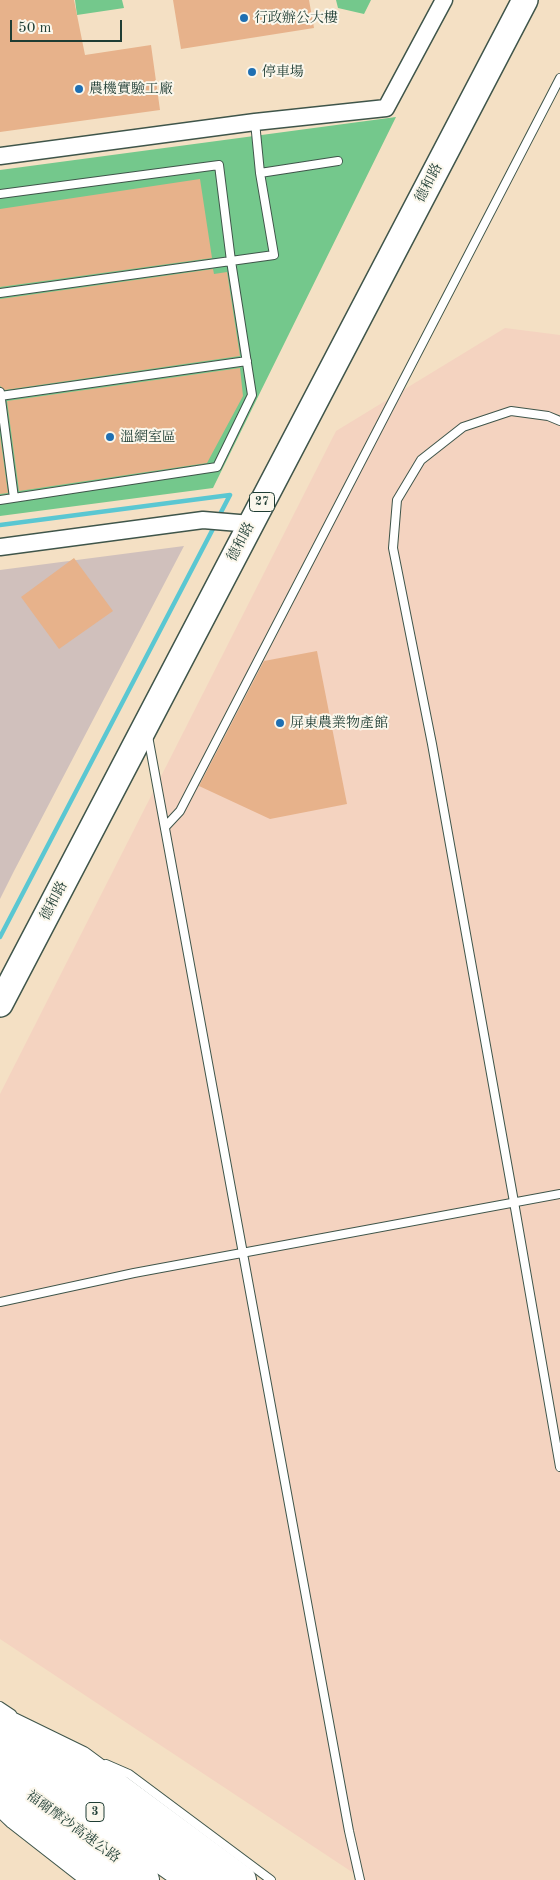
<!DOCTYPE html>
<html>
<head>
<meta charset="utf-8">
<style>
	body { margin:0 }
	#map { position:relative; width:560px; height:1880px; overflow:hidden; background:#f4e0c4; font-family:"Old Standard TT",serif }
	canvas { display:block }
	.scale { position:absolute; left:10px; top:20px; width:112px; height:22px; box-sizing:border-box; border:2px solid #1f3d34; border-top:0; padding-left:6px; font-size:15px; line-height:18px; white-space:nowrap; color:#1f3d34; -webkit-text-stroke:4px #fbf7ec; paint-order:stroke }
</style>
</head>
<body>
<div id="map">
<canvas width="560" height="1880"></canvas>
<div class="scale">50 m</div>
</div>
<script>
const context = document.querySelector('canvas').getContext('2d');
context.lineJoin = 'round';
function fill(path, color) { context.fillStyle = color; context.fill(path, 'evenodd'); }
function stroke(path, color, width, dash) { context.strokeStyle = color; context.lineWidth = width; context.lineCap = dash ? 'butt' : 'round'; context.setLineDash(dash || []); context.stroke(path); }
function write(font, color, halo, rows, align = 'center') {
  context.font = font + ' "Old Standard TT","Noto Serif TC",serif'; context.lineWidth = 4; context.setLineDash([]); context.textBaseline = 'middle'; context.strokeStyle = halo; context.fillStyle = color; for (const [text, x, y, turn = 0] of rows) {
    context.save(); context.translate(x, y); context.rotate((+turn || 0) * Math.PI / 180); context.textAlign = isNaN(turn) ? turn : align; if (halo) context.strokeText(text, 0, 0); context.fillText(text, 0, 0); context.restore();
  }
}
fill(new Path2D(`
	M 505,328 L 560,335 L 560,1880 L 364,1880 L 0,1639 L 0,1094 L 336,431 Z`), '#f4d3c0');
fill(new Path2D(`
	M 184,546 L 14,871 L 0,899 L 0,570 Z`), '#d0c0bc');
fill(new Path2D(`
	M 75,0 L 122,0 L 124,8 L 77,15 Z
	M 336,0 L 371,0 L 364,14 L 338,8 Z
	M 396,117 L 213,488 L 0,516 L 0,170 Z`), '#74c88c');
stroke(new Path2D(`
	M 218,518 L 230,495
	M 0,525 L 230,495
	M 0,937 L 215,525`), '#5ac7d2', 4.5);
fill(new Path2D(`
	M 0,0 L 74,0 L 85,55 L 151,45 L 160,110 L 0,132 Z
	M 173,0 L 309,0 L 314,28 L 181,49 Z
	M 200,179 L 212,258 L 0,287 L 0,209 Z
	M 213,269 L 214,274 L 227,272 L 240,356 L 5,390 L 0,386 L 0,299 Z
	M 240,368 L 243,396 L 207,463 L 19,491 L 7,401 Z
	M 0,435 L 8,493 L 0,494 Z
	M 74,558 L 113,611 L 59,649 L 21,597 Z
	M 317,651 L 347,804 L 270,819 L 199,786 L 264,661 Z`), '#e7b28b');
const service = new Path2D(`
	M 260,173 L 338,161
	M 0,194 L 219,165 L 231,261 L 252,395 L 217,467 L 0,500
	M 0,293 L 274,255 L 260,173 L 255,122
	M 0,392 L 14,498
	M 0,396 L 247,361
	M 560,421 L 548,416 L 511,411 L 463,427 L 421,460 L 397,500 L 393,548 L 432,744 L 514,1202 L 560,1467
	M 148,736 L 349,1831 L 360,1880
	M 166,826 L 180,811 L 560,78
	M 0,1302 L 134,1273 L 560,1194
	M 0,1706 L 12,1714
	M 106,1764 L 129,1774 L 271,1880`);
const minor = new Path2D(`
	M 0,156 L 255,122 L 386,108 L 444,0
	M 0,547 L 203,520 L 251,524`);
const secondary = new Path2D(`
	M 23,1742 L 212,1880
	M 87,1857 L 119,1880`);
const primary = new Path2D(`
	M 0,1004 L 525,0`);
const motorway = new Path2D(`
	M 0,1721 L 80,1760 L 242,1880
	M 0,1745 L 191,1880
	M 0,1774 L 145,1880
	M 0,1800 L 17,1816 L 99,1880`);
stroke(service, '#3f554a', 10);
stroke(minor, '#3f554a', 19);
stroke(secondary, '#3f554a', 25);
stroke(primary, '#3f554a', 28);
stroke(motorway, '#3f554a', 30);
stroke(service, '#fff', 8);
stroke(minor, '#fff', 16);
stroke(secondary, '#fff', 22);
stroke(primary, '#fff', 25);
stroke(motorway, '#fff', 28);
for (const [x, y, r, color] of [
	[244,18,5,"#1f6fb2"],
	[252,72,5,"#1f6fb2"],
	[79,89,5,"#1f6fb2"],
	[110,437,5,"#1f6fb2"],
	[280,723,5,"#1f6fb2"]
]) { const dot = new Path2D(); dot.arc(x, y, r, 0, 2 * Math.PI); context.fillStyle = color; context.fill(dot); stroke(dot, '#fbf7ec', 2); }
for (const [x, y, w] of [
	[262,502,25],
	[95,1812,18]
]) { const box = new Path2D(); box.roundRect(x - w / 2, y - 9.5, w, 19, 4); context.fillStyle = '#fbf7ec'; context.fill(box); stroke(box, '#1f3d34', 1); }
write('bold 12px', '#1f3d34', null, [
	["27",262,502],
	["3",95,1812]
]);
write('14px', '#1f3d34', '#fbf7ec', [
	["行政辦公大樓",254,18],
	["停車場",262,72],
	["農機實驗工廠",89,89],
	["溫網室區",120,437],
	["屏東農業物產館",290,723]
], 'left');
write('14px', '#1f3d34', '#fbf7ec', [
	["德和路",429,183,-62],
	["德和路",241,542,-62],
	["德和路",54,901,-62],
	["福爾摩沙高速公路",73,1827,36]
]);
</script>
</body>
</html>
